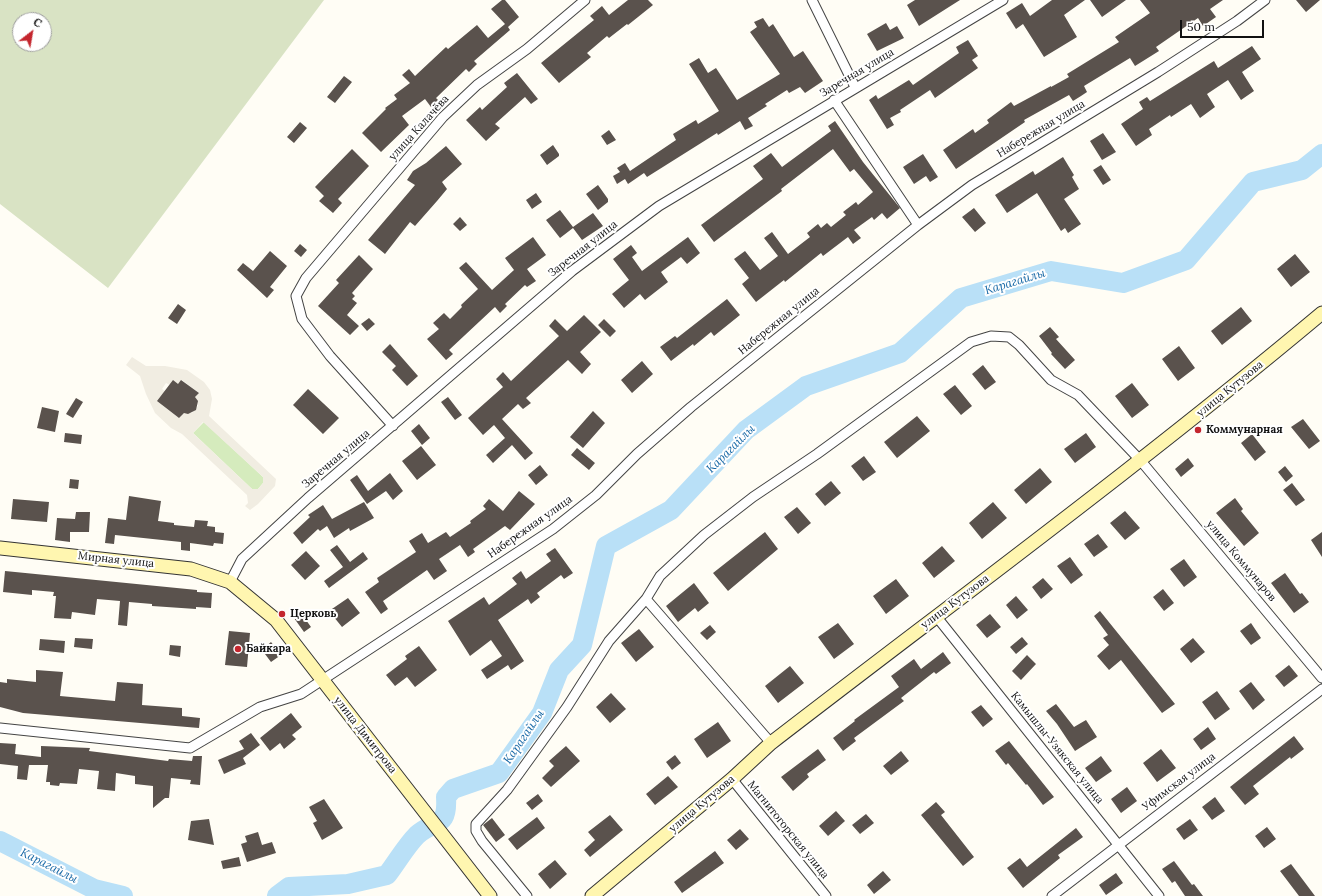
<!DOCTYPE html>
<meta charset="utf-8">
<style>
body{margin:0}
#map{position:relative;width:1322px;height:896px;overflow:hidden;background:#fffdf5;font-family:Lora,serif}
canvas{display:block}
.north{position:absolute;left:12px;top:12px;width:40px;height:40px;box-sizing:border-box;background:#fff;border:1px solid #a0a0a0;border-radius:50%;rotate:31deg;font-size:11px;font-weight:700;line-height:16px;text-align:center;color:#111}
.north::after{content:'';display:block;margin:auto;width:14px;height:18px;background:#c4262e;clip-path:polygon(50% 0,100% 100%,50% 72%,0 100%)}
.scale{position:absolute;left:1180px;top:20px;width:84px;height:18px;box-sizing:border-box;border:2px solid #111;border-top:0;padding-left:5px;font-size:12px;line-height:14px;white-space:nowrap;color:#111;-webkit-text-stroke:3px #fff;paint-order:stroke}
</style>
<div id="map">
<canvas width="1322" height="896"></canvas>
<div class="north">С</div>
<div class="scale">50 m</div>
</div>
<script>
const c = document.querySelector('canvas').getContext('2d');
c.lineJoin = 'round';
function fill(path, color) {
  c.fillStyle = color;
  c.fill(path, 'evenodd');
}
function strokePath(path, color, width, dash) {
  c.strokeStyle = color;
  c.lineWidth = width;
  c.lineCap = dash ? 'butt' : 'round';
  c.setLineDash(dash || []);
  c.stroke(path);
}
function label(font, color, halo, rows, align = 'center') {
  c.font = font + ' Lora,serif';
  c.lineWidth = 4;
  c.setLineDash([]);
  c.textBaseline = 'middle';
  c.strokeStyle = halo;
  c.fillStyle = color;
  for (const [text, x, y, turn = 0] of rows) {
    c.save();
    c.translate(x, y);
    c.rotate((+turn || 0) * Math.PI / 180);
    c.textAlign = isNaN(turn) ? turn : align;
    if (halo) c.strokeText(text, 0, 0);
    c.fillText(text, 0, 0);
    c.restore();
  }
}
const green = new Path2D(`
 M 204,422 L 263,477 L 263,483 L 258,489 L 252,489 L 193,433 Z`);
const cemetery = new Path2D(`
 M 0,0 L 324,0 L 108,288 L 0,204 ZM 20,20 L 44,20 L 44,44 L 20,44 Z`);
const plaza = new Path2D(`
 M 132,357 L 146,366 L 165,366 L 187,370 L 204,382 L 210,390 L 212,399 L 209,416 L 276,479 L 275,486 L 258,504 L 250,510 L 245,506 L 248,503 L 247,495 L 182,434 L 171,428 L 155,413 L 146,394 L 140,376 L 126,365 ZM 182,380 L 199,393 L 195,397 L 198,406 L 192,413 L 184,413 L 179,418 L 162,405 L 165,391 L 162,389 L 166,383 L 170,385 L 178,384 ZM 203,422 L 263,477 L 263,483 L 258,489 L 252,489 L 193,433 Z`);
const river = new Path2D(`
 M 0,841 L 94,889 L 123,896
 M 277,896 L 289,887 L 348,884 L 387,875 C 397,862 406,846 417,835 C 435,819 448,829 446,797 L 453,789 L 499,773 L 542,713 L 559,670 L 582,645 L 606,546 L 671,510 L 746,430 L 806,386 L 900,353 L 961,298 L 1051,271 L 1123,283 L 1186,260 L 1253,182 L 1302,170 L 1322,154`);
const building = new Path2D(`
 M 502,0 L 505,0 L 519,17 L 508,27 L 510,30 L 474,61 L 477,64 L 469,72 L 466,69 L 436,98 L 438,100 L 431,107 L 425,99 L 402,116 L 409,125 L 381,152 L 362,133 L 386,109 L 385,108 L 397,99 L 394,95 L 410,83 L 402,75 L 409,69 L 415,76 L 446,47 L 448,49 L 477,25 L 488,38 L 505,24 L 491,9 Z
 M 628,0 L 648,0 L 653,5 L 628,25 L 627,24 L 609,38 L 607,36 L 587,53 L 591,57 L 559,83 L 541,63 L 594,20 L 590,16 L 602,6 L 609,15 Z
 M 915,0 L 960,0 L 919,26 L 907,5 Z
 M 1052,0 L 1085,0 L 1064,15 L 1077,37 L 1044,57 L 1023,24 L 1016,29 L 1006,13 L 1022,3 L 1030,16 Z
 M 1090,0 L 1126,0 L 1102,17 Z
 M 1140,0 L 1223,0 L 1210,9 L 1216,17 L 1203,26 L 1198,18 L 1156,47 L 1159,51 L 1135,66 L 1130,58 L 1084,86 L 1087,92 L 1081,96 L 1073,101 L 1069,95 L 1024,120 L 1025,122 L 956,169 L 943,150 L 973,129 L 975,133 L 989,123 L 987,120 L 1011,102 L 1014,106 L 1051,86 L 1051,87 L 1069,77 L 1067,74 L 1119,42 L 1115,37 L 1150,13 Z
 M 1296,0 L 1320,0 L 1306,12 Z
 M 763,18 L 769,27 L 773,24 L 794,57 L 803,51 L 823,81 L 805,93 L 800,87 L 789,93 L 787,90 L 765,104 L 767,106 L 748,118 L 753,126 L 745,130 L 740,121 L 718,135 L 717,133 L 647,177 L 644,173 L 628,184 L 625,179 L 617,184 L 613,176 L 620,172 L 617,168 L 625,163 L 630,171 L 676,140 L 673,134 L 696,120 L 698,124 L 719,111 L 689,64 L 699,58 L 708,73 L 716,68 L 737,100 L 780,74 L 750,32 L 757,27 L 754,22 Z
 M 886,23 L 890,30 L 897,26 L 904,38 L 877,51 L 867,34 Z
 M 968,40 L 978,56 L 972,60 L 978,68 L 935,98 L 930,90 L 900,110 L 901,112 L 890,118 L 894,125 L 887,129 L 869,100 L 876,95 L 878,99 L 909,80 L 913,85 L 959,53 L 956,47 Z
 M 1252,46 L 1261,59 L 1242,72 L 1254,91 L 1241,100 L 1228,80 L 1207,94 L 1215,107 L 1200,118 L 1191,104 L 1171,117 L 1170,115 L 1149,129 L 1152,135 L 1136,146 L 1121,124 L 1143,109 L 1139,102 L 1147,97 L 1150,101 L 1214,61 L 1218,68 Z
 M 517,73 L 538,99 L 531,104 L 525,97 L 495,124 L 500,128 L 486,141 L 466,120 L 480,107 L 482,110 L 507,87 L 504,83 Z
 M 344,76 L 352,82 L 335,103 L 327,97 Z
 M 835,121 L 863,162 L 900,208 L 887,219 L 882,213 L 874,220 L 872,217 L 854,230 L 861,238 L 853,244 L 848,237 L 823,256 L 821,253 L 785,282 L 784,280 L 756,302 L 742,284 L 749,278 L 734,259 L 745,251 L 760,270 L 778,256 L 764,238 L 772,232 L 788,254 L 810,237 L 807,233 L 818,224 L 821,228 L 827,223 L 831,227 L 846,215 L 843,212 L 856,202 L 858,205 L 873,192 L 854,169 L 850,172 L 833,149 L 781,189 L 782,191 L 714,242 L 701,225 L 763,179 L 753,166 L 771,153 L 782,167 L 831,131 L 828,126 Z
 M 300,122 L 307,128 L 294,143 L 287,137 Z
 M 609,130 L 616,140 L 607,145 L 601,136 Z
 M 1103,133 L 1116,152 L 1102,160 L 1090,141 Z
 M 553,145 L 559,154 L 559,156 L 547,165 L 540,155 Z
 M 446,146 L 462,164 L 442,182 L 447,189 L 437,201 L 415,226 L 410,222 L 385,254 L 368,240 L 415,185 L 407,180 L 413,171 L 426,163 Z
 M 352,149 L 369,166 L 338,199 L 342,203 L 333,213 L 319,201 L 324,196 L 315,187 Z
 M 923,154 L 938,177 L 930,182 L 926,176 L 914,184 L 903,167 Z
 M 1063,157 L 1074,175 L 1072,177 L 1079,189 L 1064,199 L 1081,224 L 1068,233 L 1065,228 L 1061,231 L 1037,193 L 1007,213 L 995,195 L 1033,171 L 1035,175 Z
 M 1101,165 L 1111,180 L 1103,185 L 1093,170 Z
 M 598,185 L 608,199 L 608,202 L 598,210 L 586,194 Z
 M 536,193 L 542,202 L 532,209 L 526,200 Z
 M 974,208 L 986,223 L 975,232 L 962,217 Z
 M 560,210 L 573,227 L 593,213 L 603,226 L 582,240 L 573,228 L 560,238 L 546,220 Z
 M 460,217 L 467,225 L 460,231 L 453,224 Z
 M 533,237 L 546,255 L 527,269 L 536,281 L 527,287 L 525,285 L 505,304 L 507,306 L 500,313 L 495,307 L 449,350 L 453,354 L 446,360 L 427,339 L 439,329 L 433,323 L 444,313 L 450,319 L 462,307 L 461,305 L 478,289 L 459,268 L 466,262 L 492,290 L 514,270 L 505,258 Z
 M 688,237 L 700,253 L 687,264 L 681,257 L 661,272 L 668,282 L 645,300 L 640,294 L 624,308 L 612,294 L 629,280 L 613,259 L 631,245 L 637,253 L 632,257 L 642,271 Z
 M 300,244 L 307,250 L 301,257 L 294,251 Z
 M 270,251 L 287,266 L 270,287 L 274,290 L 267,298 L 237,270 L 243,263 L 253,271 Z
 M 1295,254 L 1310,272 L 1291,287 L 1277,269 Z
 M 359,255 L 373,269 L 352,293 L 355,296 L 352,299 L 357,303 L 347,315 L 359,326 L 350,335 L 318,306 L 339,283 L 336,280 Z
 M 727,299 L 740,315 L 714,336 L 711,332 L 694,346 L 693,344 L 671,361 L 660,347 L 675,336 L 677,338 Z
 M 178,304 L 186,310 L 177,324 L 168,318 Z
 M 1241,307 L 1252,321 L 1222,345 L 1211,331 Z
 M 584,315 L 601,332 L 580,352 L 591,364 L 582,374 L 568,360 L 526,398 L 531,403 L 523,409 L 518,404 L 502,419 L 533,453 L 525,460 L 512,445 L 493,463 L 486,455 L 505,438 L 494,425 L 483,435 L 468,418 L 503,387 L 496,379 L 503,372 L 511,381 L 559,336 L 549,326 L 555,319 L 567,331 Z
 M 369,318 L 375,324 L 367,331 L 361,324 Z
 M 604,319 L 616,331 L 610,337 L 598,325 Z
 M 1050,327 L 1059,337 L 1056,339 L 1075,360 L 1065,369 L 1051,354 L 1052,353 L 1039,336 Z
 M 390,344 L 418,376 L 407,386 L 392,370 L 396,366 L 382,352 Z
 M 1179,346 L 1195,368 L 1178,381 L 1162,359 Z
 M 642,361 L 653,374 L 632,393 L 621,380 Z
 M 983,365 L 996,382 L 985,390 L 972,374 Z
 M 173,380 L 178,384 L 181,380 L 199,393 L 195,397 L 198,401 L 196,410 L 188,414 L 184,413 L 179,418 L 157,401 Z
 M 1132,383 L 1149,405 L 1132,418 L 1115,396 Z
 M 955,385 L 972,406 L 961,415 L 943,394 Z
 M 308,389 L 339,418 L 323,434 L 293,405 Z
 M 448,397 L 462,415 L 455,420 L 441,402 Z
 M 76,398 L 83,402 L 73,418 L 66,414 Z
 M 42,407 L 59,411 L 55,432 L 37,428 Z
 M 593,411 L 605,423 L 583,448 L 570,437 Z
 M 917,416 L 930,431 L 897,458 L 884,442 Z
 M 1303,419 L 1320,441 L 1309,449 L 1291,427 Z
 M 419,424 L 430,438 L 422,445 L 411,431 Z
 M 65,433 L 82,435 L 81,444 L 64,442 Z
 M 1086,433 L 1096,447 L 1075,463 L 1064,449 Z
 M 1252,434 L 1266,452 L 1255,461 L 1241,443 Z
 M 421,446 L 436,465 L 417,480 L 402,461 Z
 M 577,448 L 595,463 L 589,470 L 571,455 Z
 M 864,456 L 876,472 L 863,481 L 851,466 Z
 M 1188,458 L 1194,466 L 1181,477 L 1175,469 Z
 M 540,465 L 548,475 L 536,485 L 528,475 Z
 M 1285,466 L 1293,476 L 1286,482 L 1278,472 Z
 M 1040,468 L 1052,482 L 1026,504 L 1014,490 Z
 M 390,473 L 403,491 L 393,500 L 386,491 L 367,504 L 350,480 L 357,475 L 368,491 Z
 M 70,479 L 79,480 L 78,489 L 69,488 Z
 M 831,481 L 841,493 L 825,506 L 815,494 Z
 M 1292,483 L 1305,500 L 1296,506 L 1283,490 Z
 M 519,491 L 535,504 L 510,530 L 505,526 L 473,549 L 475,552 L 468,557 L 460,545 L 439,559 L 447,571 L 434,580 L 427,570 L 383,601 L 388,609 L 381,614 L 365,592 L 379,582 L 377,578 L 416,552 L 409,541 L 422,533 L 428,543 L 446,532 L 450,537 L 471,523 L 470,521 L 486,509 L 483,506 L 489,499 L 503,511 Z
 M 129,496 L 161,501 L 158,521 L 174,523 L 174,525 L 194,527 L 195,520 L 208,521 L 207,526 L 215,527 L 215,532 L 224,533 L 223,544 L 214,543 L 213,546 L 190,543 L 190,551 L 181,550 L 181,542 L 115,535 L 114,544 L 105,543 L 108,518 L 126,520 Z
 M 1235,498 L 1243,509 L 1241,511 L 1259,533 L 1244,546 L 1216,513 Z
 M 13,499 L 49,502 L 47,522 L 11,519 Z
 M 364,502 L 374,518 L 350,531 L 349,528 L 334,538 L 327,526 L 320,531 L 318,529 L 302,544 L 293,533 L 310,517 L 308,515 L 323,505 L 332,519 Z
 M 993,502 L 1007,518 L 982,539 L 969,523 Z
 M 797,507 L 811,523 L 798,534 L 784,517 Z
 M 1125,511 L 1140,528 L 1125,540 L 1110,523 Z
 M 76,512 L 90,512 L 89,532 L 70,532 L 70,542 L 55,540 L 57,518 L 75,519 Z
 M 765,532 L 778,549 L 728,591 L 713,573 Z
 M 1322,532 L 1322,557 L 1311,540 Z
 M 1098,534 L 1108,547 L 1094,557 L 1084,544 Z
 M 337,545 L 350,562 L 363,552 L 368,559 L 329,588 L 324,581 L 343,567 L 330,550 Z
 M 942,546 L 955,561 L 934,578 L 922,563 Z
 M 555,548 L 573,573 L 564,579 L 561,575 L 537,593 L 540,597 L 531,604 L 528,599 L 498,620 L 524,661 L 511,670 L 508,665 L 487,679 L 481,670 L 502,656 L 491,640 L 470,656 L 448,621 L 484,597 L 489,605 L 517,584 L 512,578 L 521,571 L 526,579 L 551,561 L 546,554 Z
 M 306,551 L 320,566 L 305,580 L 291,565 Z
 M 1070,557 L 1083,575 L 1071,584 L 1057,566 Z
 M 1184,559 L 1197,577 L 1184,587 L 1170,569 Z
 M 5,571 L 197,590 L 197,592 L 212,593 L 211,608 L 196,607 L 196,609 L 152,606 L 152,604 L 129,602 L 127,626 L 118,625 L 120,601 L 97,599 L 95,615 L 72,612 L 71,619 L 54,618 L 56,596 L 53,596 L 54,592 L 32,590 L 32,595 L 3,592 Z
 M 1285,573 L 1300,594 L 1302,593 L 1309,602 L 1294,613 L 1271,583 Z
 M 1043,578 L 1053,589 L 1041,599 L 1032,587 Z
 M 896,579 L 909,596 L 886,614 L 873,596 Z
 M 694,583 L 709,603 L 698,612 L 695,608 L 678,622 L 666,606 Z
 M 1163,589 L 1174,603 L 1164,611 L 1153,597 Z
 M 1016,596 L 1028,610 L 1017,619 L 1006,605 Z
 M 348,598 L 360,613 L 342,627 L 329,611 Z
 M 1100,611 L 1175,704 L 1162,713 L 1121,660 L 1109,670 L 1097,656 L 1109,645 L 1103,638 L 1108,635 L 1094,616 Z
 M 301,613 L 311,627 L 304,632 L 294,618 Z
 M 990,614 L 1001,627 L 987,638 L 976,625 Z
 M 838,623 L 854,644 L 834,659 L 818,637 Z
 M 1251,623 L 1261,638 L 1251,645 L 1240,631 Z
 M 710,625 L 716,632 L 707,640 L 700,633 Z
 M 639,629 L 654,647 L 636,662 L 621,643 Z
 M 229,631 L 250,633 L 247,667 L 225,665 Z
 M 1022,637 L 1028,644 L 1016,654 L 1010,647 Z
 M 75,638 L 93,639 L 92,649 L 74,647 Z
 M 1193,638 L 1205,652 L 1191,663 L 1180,649 Z
 M 40,639 L 65,641 L 64,653 L 39,650 Z
 M 271,642 L 281,655 L 271,662 L 262,650 Z
 M 170,645 L 181,646 L 180,657 L 169,655 Z
 M 419,646 L 437,670 L 415,687 L 407,677 L 395,686 L 386,675 L 407,659 L 405,656 Z
 M 943,652 L 951,663 L 936,674 L 934,672 L 901,698 L 904,701 L 854,738 L 856,741 L 843,751 L 833,738 L 855,721 L 854,720 L 899,687 L 891,676 L 914,659 L 921,669 Z
 M 1027,655 L 1036,664 L 1021,680 L 1012,671 Z
 M 1289,665 L 1298,676 L 1284,687 L 1275,676 Z
 M 790,666 L 804,683 L 778,703 L 765,686 Z
 M 36,670 L 63,672 L 60,696 L 115,701 L 117,682 L 143,684 L 142,705 L 182,708 L 182,716 L 200,718 L 199,728 L 23,713 L 0,707 L 0,682 L 7,683 L 7,679 L 36,682 Z
 M 1251,682 L 1265,700 L 1253,710 L 1239,691 Z
 M 1217,691 L 1230,709 L 1215,720 L 1202,702 Z
 M 611,693 L 626,709 L 610,723 L 596,707 Z
 M 1056,704 L 1074,727 L 1086,720 L 1097,737 L 1075,751 L 1057,724 L 1046,711 Z
 M 981,705 L 993,719 L 983,727 L 971,712 Z
 M 291,713 L 302,727 L 292,735 L 296,739 L 284,749 L 280,743 L 270,751 L 260,738 Z
 M 718,722 L 731,741 L 707,758 L 694,739 Z
 M 1208,727 L 1216,739 L 1201,750 L 1193,739 Z
 M 251,733 L 260,745 L 243,758 L 246,764 L 224,774 L 218,760 L 244,749 L 239,741 Z
 M 1294,736 L 1304,749 L 1291,759 L 1290,757 L 1253,786 L 1259,794 L 1245,805 L 1230,787 Z
 M 1009,741 L 1054,797 L 1043,805 L 1027,784 L 1026,785 L 1008,763 L 1006,765 L 995,751 Z
 M 0,743 L 16,744 L 15,754 L 41,757 L 41,746 L 90,748 L 89,751 L 168,761 L 169,759 L 192,761 L 193,756 L 202,756 L 200,785 L 190,784 L 191,780 L 171,778 L 169,798 L 165,798 L 153,808 L 153,786 L 135,784 L 135,776 L 116,773 L 115,791 L 97,789 L 99,771 L 79,769 L 77,784 L 60,783 L 59,786 L 50,785 L 50,782 L 46,782 L 48,765 L 29,765 L 27,780 L 17,779 L 18,766 L 0,764 Z
 M 566,746 L 580,761 L 551,787 L 542,778 L 554,766 L 549,761 Z
 M 818,749 L 826,760 L 807,774 L 809,777 L 793,791 L 781,777 Z
 M 1161,749 L 1176,768 L 1157,782 L 1143,763 Z
 M 901,751 L 909,761 L 891,775 L 883,766 Z
 M 675,755 L 681,763 L 672,770 L 666,762 Z
 M 1101,756 L 1112,771 L 1096,782 L 1085,768 Z
 M 668,776 L 678,787 L 655,805 L 646,794 Z
 M 1127,787 L 1137,801 L 1121,813 L 1111,799 Z
 M 538,794 L 543,801 L 532,810 L 526,803 Z
 M 1215,797 L 1225,811 L 1212,820 L 1202,807 Z
 M 324,799 L 343,828 L 322,840 L 313,823 L 317,821 L 309,807 Z
 M 936,802 L 945,812 L 941,815 L 974,857 L 963,866 L 921,815 Z
 M 836,811 L 845,821 L 828,836 L 819,826 Z
 M 866,814 L 874,823 L 860,834 L 852,825 Z
 M 610,815 L 623,830 L 590,857 L 584,850 L 595,840 L 588,832 Z
 M 537,817 L 545,828 L 517,850 L 508,839 Z
 M 492,818 L 505,835 L 496,842 L 483,825 Z
 M 209,819 L 214,845 L 188,840 L 191,821 Z
 M 1190,819 L 1198,830 L 1184,840 L 1176,829 Z
 M 1267,827 L 1276,839 L 1264,848 L 1255,836 Z
 M 1076,828 L 1083,837 L 1058,855 L 1060,858 L 1023,888 L 1007,868 L 1020,858 L 1027,867 Z
 M 740,829 L 749,839 L 736,850 L 727,840 Z
 M 258,832 L 262,845 L 272,842 L 276,853 L 247,862 L 241,844 L 247,842 L 245,836 Z
 M 715,851 L 724,863 L 682,893 L 674,882 Z
 M 239,857 L 241,866 L 223,869 L 221,861 Z
 M 555,860 L 567,874 L 550,889 L 538,874 Z
 M 1174,861 L 1192,885 L 1194,884 L 1203,896 L 1185,896 L 1175,881 L 1172,883 L 1162,869 Z
 M 1291,864 L 1315,896 L 1299,896 L 1280,871 Z
 M 883,871 L 891,880 L 874,894 L 867,885 Z
 M 1116,873 L 1123,883 L 1106,895 L 1099,885 Z`);
const street = new Path2D(`
 M 812,0 L 855,87
 M 834,100 L 918,225
 M 393,426 L 330,356 L 302,319 L 296,296 L 306,278 L 443,117 L 477,85 L 527,49 L 585,0
 M 230,582 L 242,559 L 308,498 L 572,271 L 659,206 L 1003,0
 M 646,599 L 771,743
 M 936,616 L 1159,896
 M 0,728 L 190,748 L 260,707 L 301,694 L 553,529 L 596,495 L 637,454 L 691,407 L 918,225 L 972,185 L 1158,72 L 1237,21 L 1265,0
 M 732,779 L 826,896
 M 527,896 L 482,841 L 476,831 L 476,824 L 507,790 L 567,707 L 609,641 L 646,599 L 660,576 L 704,535 L 753,497 L 817,454 L 971,342 L 991,336 L 1009,337 L 1019,345 L 1051,380 L 1078,395 L 1141,461 L 1322,678
 M 1052,896 L 1322,689`);
const secondary = new Path2D(`
 M 0,548 L 191,569 L 230,582 L 276,620 L 490,896
 M 592,896 L 732,779 L 771,743 C 955,601 1143,463 1322,313`);
const markers = [
 [1198,430,4,"#c4262e"],
 [282,614,4,"#c4262e"],
 [238,649,4,"#c4262e"]
];
const streetNames = [
 ["Заречная улица",857,73,-31],
 ["улица Калачёва",419,128,-48],
 ["Набережная улица",1041,129,-31],
 ["Заречная улица",583,249,-38],
 ["Набережная улица",779,321,-39],
 ["улица Кутузова",1230,389,-39],
 ["Заречная улица",336,459,-40],
 ["Набережная улица",530,527,-35],
 ["Мирная улица",116,560,6],
 ["улица Коммунаров",1241,561,50],
 ["улица Кутузова",955,602,-37],
 ["улица Димитрова",365,735,52],
 ["Камышлы-Узякская улица",1057,748,51],
 ["Уфимская улица",1179,782,-37],
 ["улица Кутузова",702,804,-40],
 ["Магнитогорская улица",788,830,51]
];
const poiNames = [
 ["Коммунарная",1206,430],
 ["Церковь",290,614],
 ["Байкара",246,649]
];
const waterNames = [
 ["Карагайлы",1015,282,-17],
 ["Карагайлы",731,449,-45],
 ["Карагайлы",524,737,-56],
 ["Карагайлы",49,866,27]
];
fill(green, '#d5ebbd');
fill(cemetery, '#d9e3c4');
fill(plaza, '#f1ede2');
strokePath(river, '#b9e0f7', 20);
fill(building, '#5a524d');
strokePath(street, '#444', 11);
strokePath(secondary, '#333', 15);
strokePath(street, '#fff', 9);
strokePath(secondary, '#fff6b0', 13);
for (const [x, y, r, color] of markers) {
  const dot = new Path2D();
  dot.arc(x, y, r, 0, 2 * Math.PI);
  c.fillStyle = color;
  c.fill(dot);
  strokePath(dot, '#fff', 1.5);
}
label('11px', '#111', '#fff', streetNames);
label('bold 11px', '#111', '#fff', poiNames, 'left');
label('italic 12px', '#1768a6', '#fff', waterNames);
</script>
